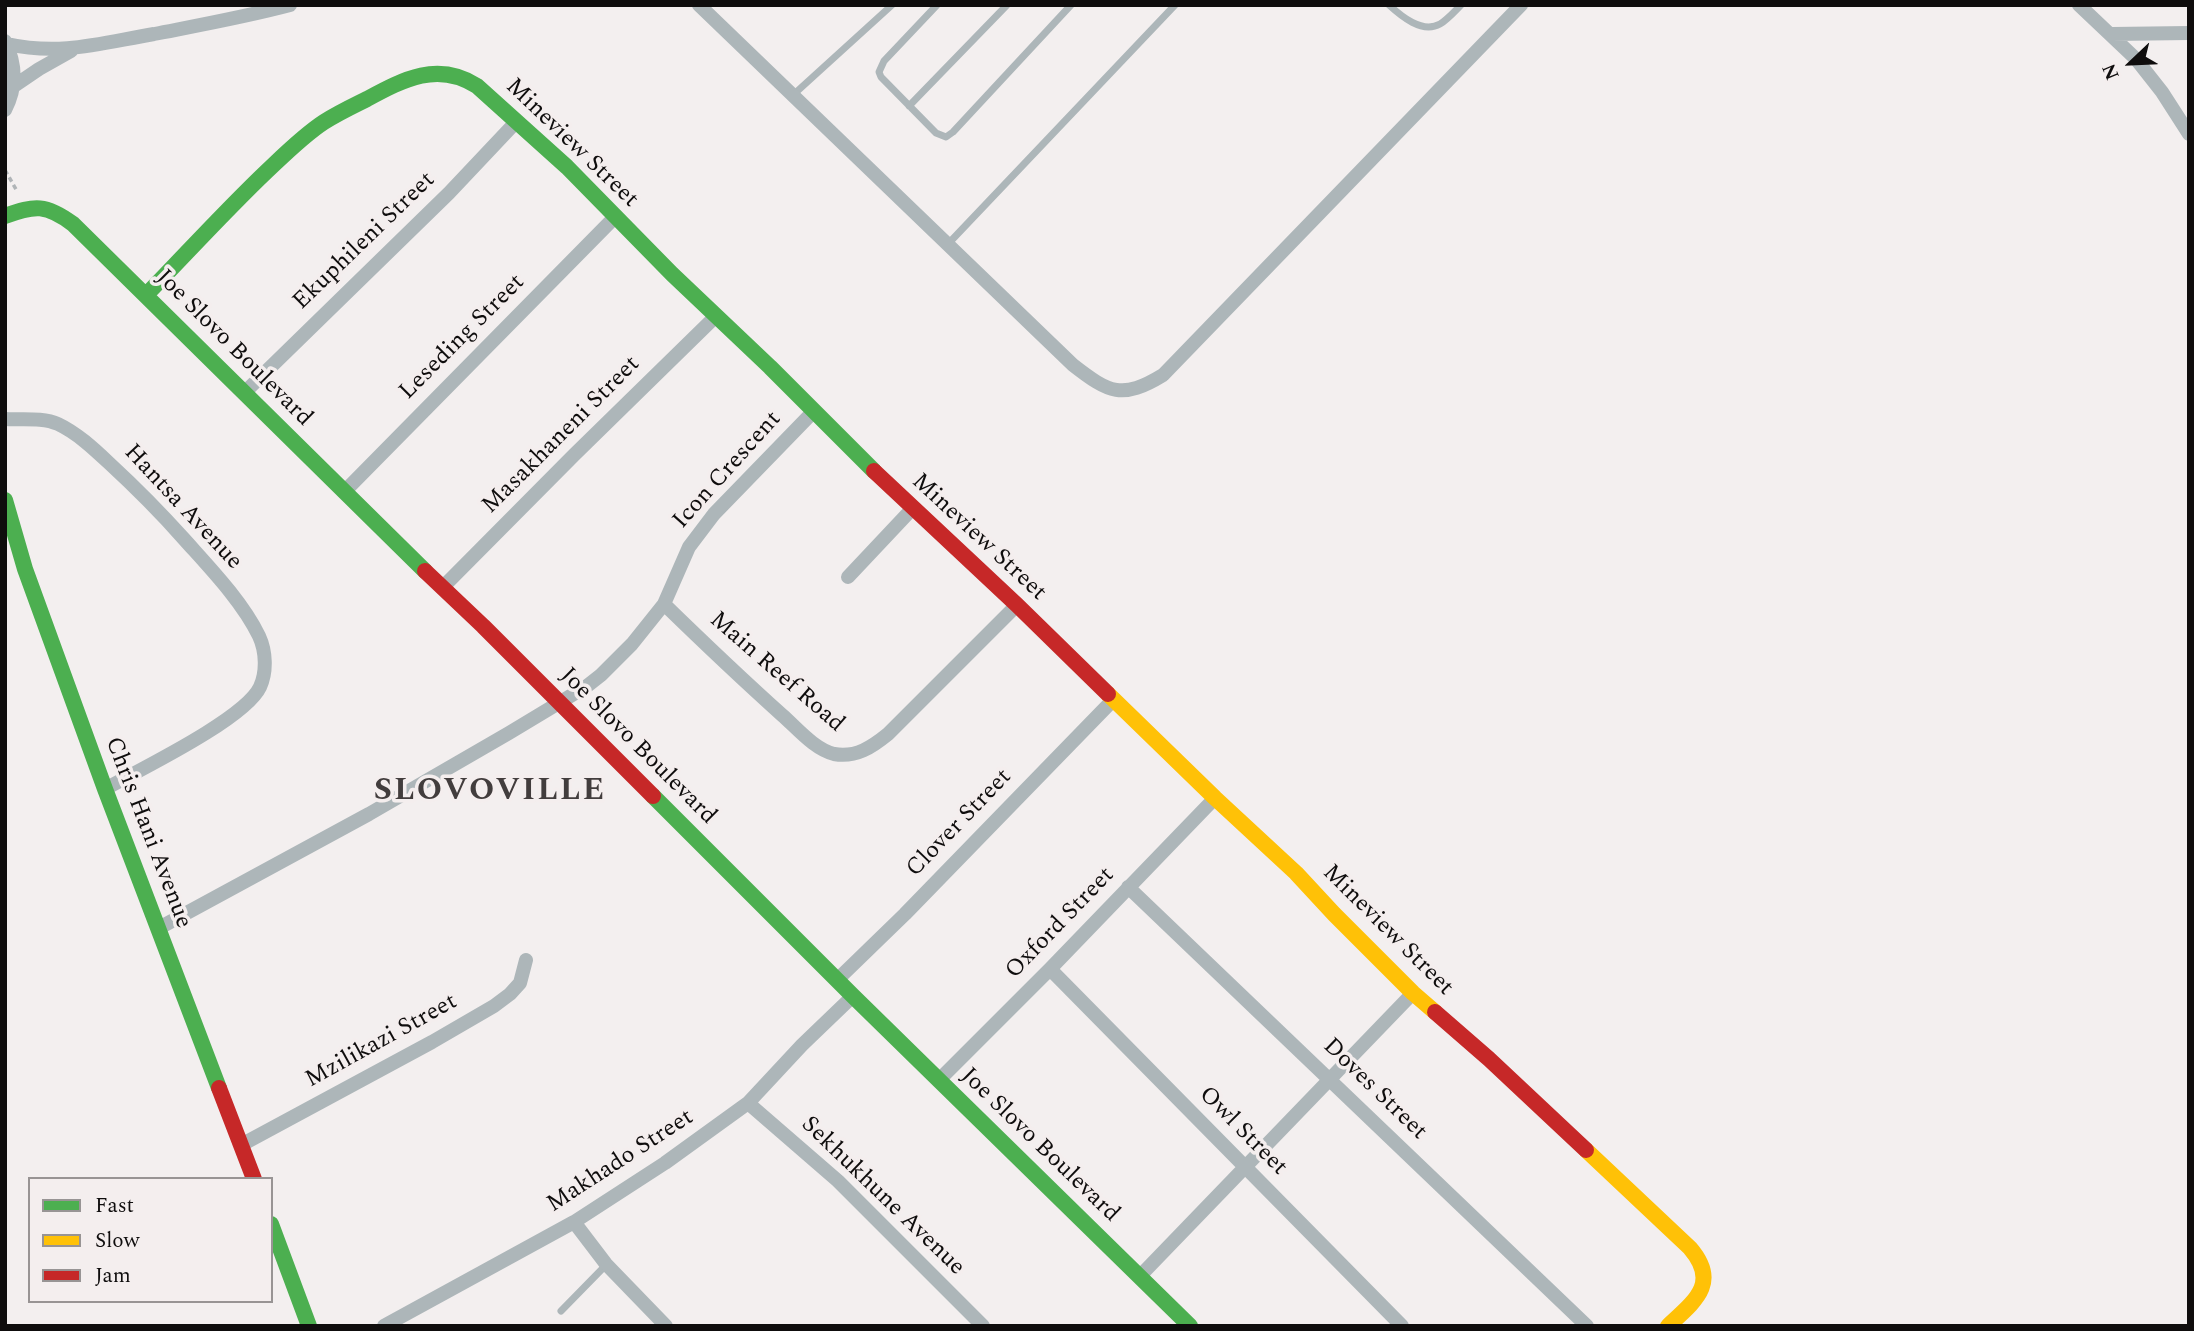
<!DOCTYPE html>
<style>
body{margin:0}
#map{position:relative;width:2194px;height:1331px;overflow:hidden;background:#f3efef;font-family:Spectral,serif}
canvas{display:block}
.frame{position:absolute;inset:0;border:7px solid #0f0d0d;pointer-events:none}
.legend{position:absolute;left:28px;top:1177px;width:245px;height:126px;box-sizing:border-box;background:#f4eeee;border:2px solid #989494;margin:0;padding:9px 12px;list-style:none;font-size:21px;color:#0f0d0d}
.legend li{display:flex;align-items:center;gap:14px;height:35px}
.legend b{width:35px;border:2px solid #989494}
.north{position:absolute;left:2096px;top:28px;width:70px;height:70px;-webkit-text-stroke:5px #f4eeee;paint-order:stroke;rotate:247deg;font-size:19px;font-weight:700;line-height:28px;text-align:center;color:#0f0d0d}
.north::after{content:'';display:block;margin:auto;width:24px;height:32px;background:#0f0d0d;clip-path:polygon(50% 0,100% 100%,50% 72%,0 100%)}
</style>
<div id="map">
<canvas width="2194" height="1331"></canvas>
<div class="frame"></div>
<ul class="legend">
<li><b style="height:9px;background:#4caf50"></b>Fast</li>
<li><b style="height:9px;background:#ffc107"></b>Slow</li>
<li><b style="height:9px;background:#c62828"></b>Jam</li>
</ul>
<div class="north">N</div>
</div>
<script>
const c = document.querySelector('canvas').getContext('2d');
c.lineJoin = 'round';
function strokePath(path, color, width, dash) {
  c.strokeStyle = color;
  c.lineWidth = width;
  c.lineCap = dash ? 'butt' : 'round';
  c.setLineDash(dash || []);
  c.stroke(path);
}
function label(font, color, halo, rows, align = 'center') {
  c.font = font + ' Spectral,serif';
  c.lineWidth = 7;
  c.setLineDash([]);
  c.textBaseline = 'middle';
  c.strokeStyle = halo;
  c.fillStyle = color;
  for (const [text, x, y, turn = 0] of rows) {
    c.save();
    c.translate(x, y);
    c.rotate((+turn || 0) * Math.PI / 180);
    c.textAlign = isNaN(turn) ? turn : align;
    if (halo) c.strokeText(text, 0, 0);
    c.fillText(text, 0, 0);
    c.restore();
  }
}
const path = new Path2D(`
 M 5,170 L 17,191`);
const lane = new Path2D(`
 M 937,5 L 884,61 L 879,72 L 881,77 L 936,133 L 946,137 L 953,132 L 1071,5
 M 1389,5 C 1401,16 1422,34 1440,24 C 1447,20 1455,11 1461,5
 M 793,95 L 892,5
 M 909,106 L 1007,5
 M 948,244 L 1175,5
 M 561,1311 L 606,1265`);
const street = new Path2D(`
 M 699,5 L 1073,365 C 1109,393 1122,400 1163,375 L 1521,5
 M 2079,5 L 2136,59 L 2162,92 L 2189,134
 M 2112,34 L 2189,33
 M 5,41 C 16,64 17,87 5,110
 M 7,44 C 61,56 101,43 154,34 C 200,25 245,17 290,5
 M 14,86 L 39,69 L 71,51
 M 244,393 L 449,193 L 516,122
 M 5,419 C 21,420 43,417 58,424 C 77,433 93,448 109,463 C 135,487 160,512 184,539 C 209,567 242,601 259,636 C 266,651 267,672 260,687 C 245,719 139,770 105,789
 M 344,492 L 615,217
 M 848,577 L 912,509
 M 442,588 L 574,455 L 715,317
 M 664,604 C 703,642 742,679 782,715 C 797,728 814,749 834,754 C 856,758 872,747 888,734 L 1017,605
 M 1128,887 L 1587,1326
 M 159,928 L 369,814 L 509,733 L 587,686 L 601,675 L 632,644 L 664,604 L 689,547 L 714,514 L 813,412
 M 1050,969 L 1402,1326
 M 837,980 L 905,914 L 1114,699
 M 939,1080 L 1050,969 L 1215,798
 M 748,1103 L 838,1181 L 983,1326
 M 241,1145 L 432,1042 L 494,1006 L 510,994 L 520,983 L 526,960
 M 574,1222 L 606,1264 L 666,1326
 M 1140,1276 L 1413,993
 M 384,1326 L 574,1222 L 665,1163 L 748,1103 L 802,1045 L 853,996`);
const fast = new Path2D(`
 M 5,216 C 35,205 46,204 73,224 L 425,571
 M 147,294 C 187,253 226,210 267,171 C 285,154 304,135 324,122 C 338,113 353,106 367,99 C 404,79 438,61 477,86 L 567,167 L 672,274 L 770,367 L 874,471
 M 5,500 L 25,569 L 105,789 L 219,1088
 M 653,796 L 853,996 L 1190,1326
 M 271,1224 L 309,1326`);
const slow = new Path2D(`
 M 1108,694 L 1215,798 L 1296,873 L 1334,914 L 1413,993 L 1435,1012
 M 1586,1150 L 1690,1248 C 1720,1283 1695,1301 1668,1326`);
const jam = new Path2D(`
 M 874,471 L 1017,605 L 1108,694
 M 425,571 L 483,626 L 653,796
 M 1435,1012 L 1489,1059 L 1586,1150
 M 219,1088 L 254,1179`);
const streetNames = [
 ["Mineview Street",571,144,44],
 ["Ekuphileni Street",365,242,-44],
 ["Leseding Street",463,338,-45],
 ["Joe Slovo Boulevard",233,349,45],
 ["Masakhaneni Street",562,436,-45],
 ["Icon Crescent",728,471,-48],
 ["Hantsa Avenue",182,508,47],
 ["Mineview Street",978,538,43],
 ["Main Reef Road",776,673,41],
 ["Joe Slovo Boulevard",637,747,45],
 ["Clover Street",960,824,-46],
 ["Chris Hani Avenue",147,833,69],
 ["Oxford Street",1061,924,-46],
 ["Mineview Street",1387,931,45],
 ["Mzilikazi Street",382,1042,-29],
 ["Doves Street",1374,1090,44],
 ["Owl Street",1242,1132,45],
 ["Joe Slovo Boulevard",1039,1146,44],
 ["Makhado Street",621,1162,-33],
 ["Sekhukhune Avenue",882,1197,44]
];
const districtNames = [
 ["SLOVOVILLE",490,793]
];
strokePath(path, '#b0b4b7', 3.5, [5, 3.5]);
strokePath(lane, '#adb6b9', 7);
strokePath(street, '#adb6b9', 14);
strokePath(fast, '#4caf50', 16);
strokePath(slow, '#ffc107', 16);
strokePath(jam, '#c62828', 16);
label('24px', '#0f0d0d', '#f4eeee', streetNames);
c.letterSpacing = '2px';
label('bold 32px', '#423d3d', '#f4eeee', districtNames);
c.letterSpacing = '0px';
</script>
